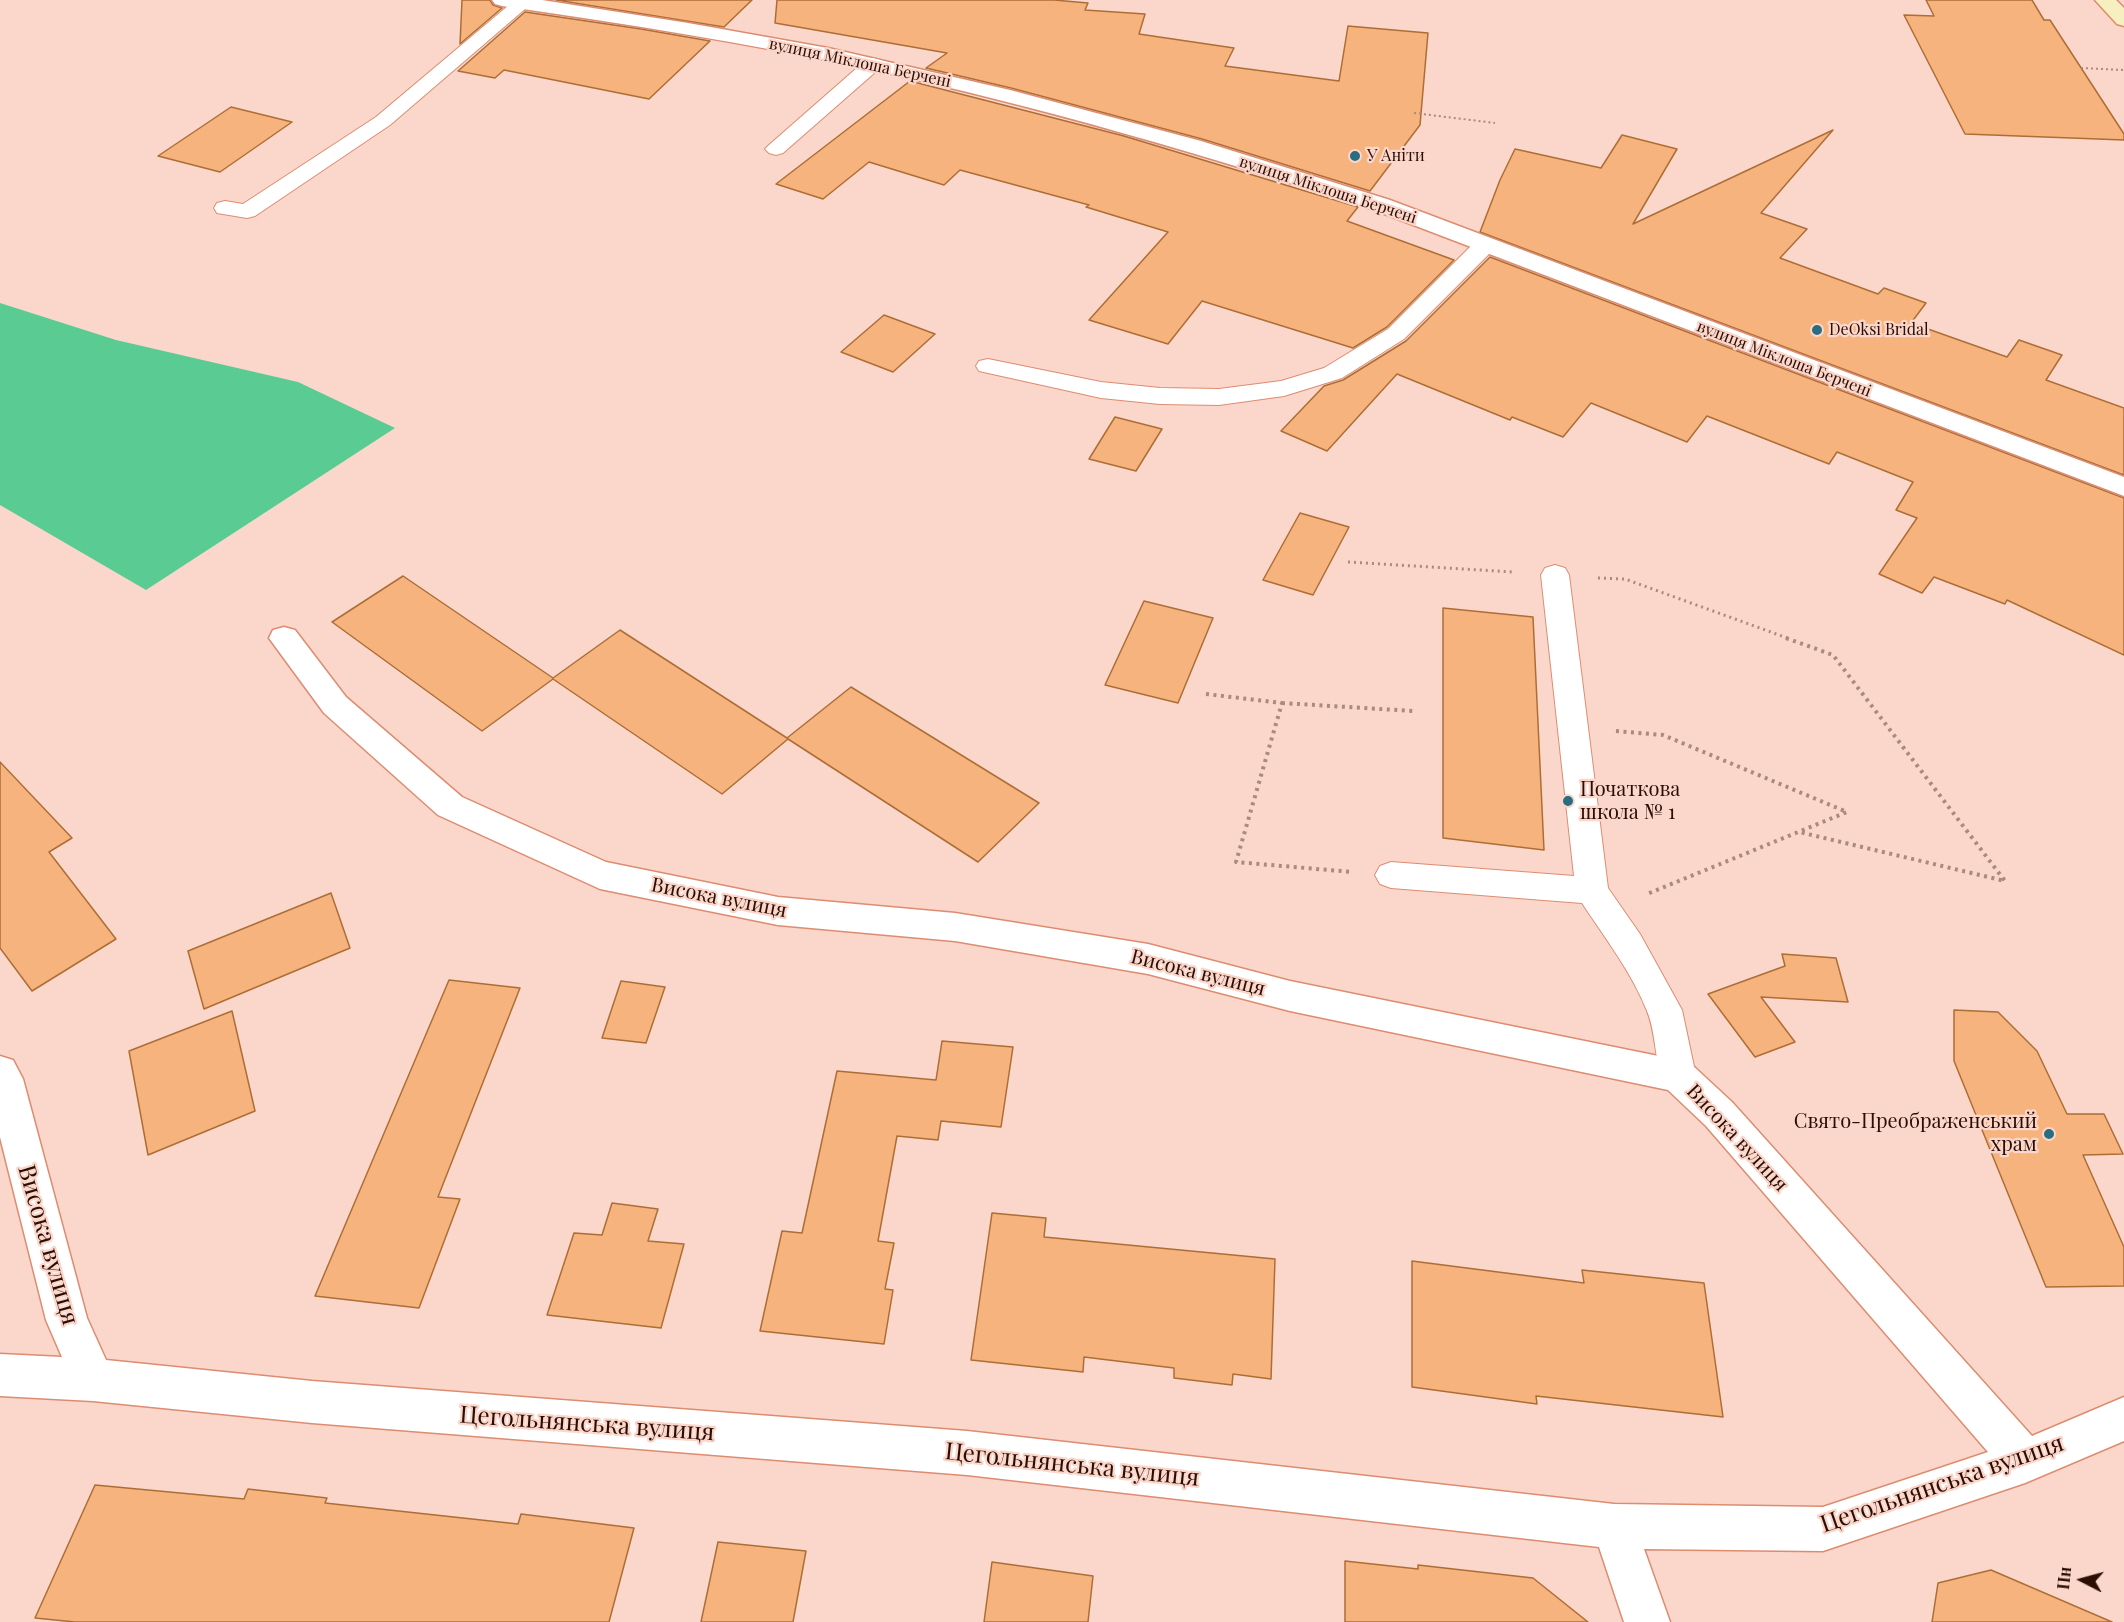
<!DOCTYPE html>
<meta charset="utf-8">
<style>
body{margin:0}
#map{position:relative;width:2124px;height:1622px;overflow:hidden;background:#fbd7cb;font-family:"Playfair Display",serif}
canvas{display:block}
.north{position:absolute;left:2052px;top:1550px;width:60px;height:60px;-webkit-text-stroke:4px #fbd7cb;paint-order:stroke;rotate:276deg;font-size:16px;font-weight:700;line-height:24px;text-align:center;color:#2b0d04}
.north::after{content:'';display:block;margin:auto;width:21px;height:27px;background:#2b0d04;clip-path:polygon(50% 0,100% 100%,50% 72%,0 100%)}
</style>
<div id="map">
<canvas width="2124" height="1622"></canvas>
<div class="north">Пн</div>
</div>
<script>
const c = document.querySelector('canvas').getContext('2d');
c.lineJoin = 'round';
function fill(path, color) {
  c.fillStyle = color;
  c.fill(path, 'evenodd');
}
function strokePath(path, color, width, dash) {
  c.strokeStyle = color;
  c.lineWidth = width;
  c.lineCap = dash ? 'butt' : 'round';
  c.setLineDash(dash || []);
  c.stroke(path);
}
function label(font, color, halo, rows, align = 'center') {
  c.font = font + ' "Playfair Display",serif';
  c.lineWidth = 4.5;
  c.setLineDash([]);
  c.textBaseline = 'middle';
  c.strokeStyle = halo;
  c.fillStyle = color;
  for (const [text, x, y, turn = 0] of rows) {
    c.save();
    c.translate(x, y);
    c.rotate((+turn || 0) * Math.PI / 180);
    c.textAlign = isNaN(turn) ? turn : align;
    if (halo) c.strokeText(text, 0, 0);
    c.fillText(text, 0, 0);
    c.restore();
  }
}
const forest = new Path2D(`
 M 0,303 L 116,340 L 298,382 L 395,428 L 146,590 L 0,505 Z`);
const building = new Path2D(`
 M 462,0 L 490,0 L 493,5 L 502,8 L 460,44 Z
 M 556,0 L 752,0 L 724,27 Z
 M 777,0 L 1054,0 L 1088,3 L 1085,10 L 1145,14 L 1139,34 L 1234,48 L 1225,66 L 1339,81 L 1348,26 L 1428,33 L 1420,125 L 1370,191 L 1202,139 L 1011,88 L 926,68 L 947,53 L 775,23 Z
 M 1926,0 L 2032,0 L 2044,20 L 2050,20 L 2124,134 L 2124,140 L 1965,134 L 1904,15 L 1934,16 Z
 M 525,12 L 641,29 L 710,41 L 649,99 L 504,70 L 495,78 L 458,71 Z
 M 910,81 L 1124,136 L 1358,207 L 1347,221 L 1454,260 L 1387,327 L 1353,348 L 1202,301 L 1168,344 L 1089,320 L 1168,232 L 1086,207 L 1089,205 L 960,170 L 944,185 L 869,162 L 823,199 L 776,184 Z
 M 231,107 L 292,122 L 220,172 L 158,156 Z
 M 1833,130 L 1761,213 L 1807,229 L 1780,258 L 1878,294 L 1884,288 L 1926,303 L 1911,323 L 2007,357 L 2019,340 L 2062,355 L 2046,380 L 2124,408 L 2124,475 L 1480,232 L 1500,180 L 1515,149 L 1601,168 L 1622,135 L 1677,149 L 1633,224 Z
 M 1490,257 L 2124,498 L 2124,655 L 2007,600 L 2005,604 L 1934,577 L 1922,593 L 1879,574 L 1917,518 L 1896,510 L 1913,482 L 1837,452 L 1829,464 L 1707,416 L 1687,442 L 1591,403 L 1563,437 L 1512,417 L 1510,420 L 1397,374 L 1327,451 L 1281,431 L 1324,386 L 1343,380 L 1406,341 Z
 M 884,315 L 935,334 L 893,372 L 841,352 Z
 M 1115,417 L 1162,429 L 1136,471 L 1089,459 Z
 M 1300,513 L 1349,527 L 1313,595 L 1263,580 Z
 M 403,576 L 553,678 L 620,630 L 787,738 L 851,687 L 1039,803 L 978,862 L 788,739 L 722,794 L 553,679 L 482,731 L 332,622 Z
 M 1144,601 L 1213,618 L 1178,703 L 1105,685 Z
 M 1443,608 L 1533,617 L 1544,850 L 1443,838 Z
 M 0,762 L 72,838 L 49,852 L 116,939 L 32,991 L 0,948 Z
 M 331,893 L 350,948 L 204,1009 L 188,951 Z
 M 1782,954 L 1836,958 L 1848,1002 L 1761,997 L 1795,1042 L 1755,1057 L 1708,994 L 1785,966 Z
 M 449,980 L 520,988 L 438,1197 L 460,1199 L 419,1308 L 315,1296 Z
 M 621,981 L 665,987 L 646,1043 L 602,1038 Z
 M 1954,1010 L 1998,1012 L 2037,1051 L 2067,1114 L 2104,1114 L 2123,1154 L 2083,1155 L 2124,1247 L 2124,1286 L 2046,1287 L 1954,1061 Z
 M 232,1011 L 255,1111 L 148,1155 L 129,1051 Z
 M 942,1041 L 1013,1047 L 1001,1127 L 941,1121 L 938,1140 L 897,1136 L 878,1241 L 894,1243 L 885,1289 L 893,1290 L 884,1344 L 760,1331 L 782,1231 L 802,1233 L 837,1071 L 936,1080 Z
 M 612,1203 L 658,1209 L 648,1241 L 684,1244 L 661,1328 L 547,1315 L 574,1233 L 602,1235 Z
 M 992,1213 L 1046,1218 L 1044,1237 L 1275,1259 L 1271,1379 L 1233,1374 L 1232,1385 L 1174,1378 L 1174,1368 L 1084,1357 L 1083,1372 L 971,1360 Z
 M 1412,1261 L 1584,1283 L 1582,1270 L 1704,1283 L 1723,1417 L 1536,1396 L 1537,1404 L 1412,1387 Z
 M 95,1485 L 244,1499 L 248,1489 L 327,1498 L 325,1503 L 518,1524 L 521,1514 L 634,1528 L 609,1622 L 75,1622 L 35,1618 Z
 M 718,1542 L 806,1551 L 793,1622 L 701,1622 Z
 M 1345,1561 L 1418,1569 L 1418,1565 L 1533,1578 L 1588,1622 L 1345,1622 Z
 M 992,1562 L 1093,1576 L 1088,1622 L 984,1622 Z
 M 1991,1570 L 2112,1622 L 1932,1622 L 1938,1583 Z`);
const pathFar2 = new Path2D(`
 M 2081,68 L 2124,70
 M 1414,113 L 1495,123`);
const pathFar1 = new Path2D(`
 M 1348,562 L 1513,572
 M 1598,578 L 1625,579 L 1790,639`);
const path = new Path2D(`
 M 1786,638 L 1833,655 L 2005,881 L 1799,832
 M 1206,694 L 1282,703 L 1236,862 L 1352,872
 M 1282,703 L 1413,711
 M 1616,731 L 1663,735 L 1847,812 L 1647,894`);
const service = new Path2D(`
 M 515,0 L 530,0 L 532,3 L 390,125 L 255,216 L 247,218 L 217,213 L 214,208 L 217,203 L 225,201 L 243,204 L 376,117 Z
 M 873,58 L 880,60 L 883,64 L 880,68 L 783,153 L 776,155 L 769,153 L 765,149 L 769,145 L 866,60 Z
 M 1485,238 L 1493,240 L 1496,245 L 1493,250 L 1404,339 L 1342,378 L 1284,396 L 1219,405 L 1160,404 L 1101,398 L 979,371 L 976,366 L 979,361 L 988,359 L 1101,382 L 1160,388 L 1219,389 L 1281,381 L 1324,368 L 1388,329 L 1477,240 Z
 M 1555,565 L 1565,568 L 1569,575 L 1608,888 L 1640,934 L 1682,1010 L 1696,1076 L 1691,1087 L 1678,1092 L 1665,1087 C 1654,1063 1657,1035 1647,1011 C 1632,973 1605,938 1582,903 L 1391,888 L 1380,884 L 1375,875 L 1380,866 L 1391,862 L 1574,876 L 1541,575 L 1545,568 Z`);
const minor = new Path2D(`
 M 284,627 L 295,630 L 346,697 L 462,797 L 606,862 L 778,897 L 955,913 L 1148,944 L 1290,981 L 1678,1060 L 1691,1064 L 1732,1102 L 2032,1436 L 2124,1397 L 2124,1441 L 2025,1483 L 1823,1551 L 1644,1549 L 1670,1622 L 1624,1622 L 1599,1547 L 967,1475 L 312,1423 L 93,1401 L 0,1396 L 0,1354 L 62,1357 L 46,1320 L 0,1137 L 0,1056 L 13,1060 L 23,1079 L 87,1318 L 106,1360 L 312,1381 L 967,1431 L 1614,1504 L 1823,1507 L 1988,1452 L 1706,1126 L 1668,1090 L 1290,1011 L 1148,974 L 955,941 L 778,925 L 600,889 L 438,815 L 324,713 L 269,638 L 273,630 Z`);
const tertiary = new Path2D(`
 M 492,0 L 542,0 L 688,23 L 828,48 L 1010,90 L 1201,141 L 1390,200 L 2124,477 L 2124,496 L 1374,210 C 1209,156 1042,107 872,70 C 750,43 626,24 502,6 L 495,4 Z`);
const secondary = new Path2D(`
 M 2095,0 L 2116,0 L 2124,8 L 2124,26 L 2117,24 Z`);
const markers = [
 [1355,156,6,"#2b6d80"],
 [1817,330,6,"#2b6d80"],
 [1568,801,6,"#2b6d80"],
 [2049,1134,6,"#2b6d80"]
];
const farStreetnames = [
 ["вулиця Міклоша Берчені",860,63,12],
 ["вулиця Міклоша Берчені",1328,190,18],
 ["вулиця Міклоша Берчені",1784,359,21]
];
const farPoinames = [
 ["У Аніти",1367,156],
 ["DeOksi Bridal",1829,330]
];
const poiNames = [
 ["Початкова",1580,790],
 ["школа № 1",1580,813],
 ["Свято-Преображенський",2037,1122,"right"],
 ["храм",2037,1145,"right"]
];
const streetNames = [
 ["Висока вулиця",719,898,11],
 ["Висока вулиця",1198,973,14],
 ["Висока вулиця",1737,1138,47]
];
const nearStreetnames = [
 ["Висока вулиця",48,1245,74],
 ["Цегольнянська вулиця",587,1424,4],
 ["Цегольнянська вулиця",1072,1465,6],
 ["Цегольнянська вулиця",1942,1484,-19]
];
fill(forest, '#5bcb94');
fill(building, '#f6b37d');
strokePath(building, '#ad6e36', 1.5);
strokePath(service, '#dd8c70', 2);
strokePath(minor, '#dd8c70', 3);
strokePath(tertiary, '#dd8c70', 3);
strokePath(secondary, '#dd8c70', 3);
strokePath(pathFar2, '#aa897e', 2, [2, 3]);
strokePath(pathFar1, '#aa897e', 3, [2, 4]);
strokePath(path, '#aa897e', 4, [3, 4.5]);
fill(service, '#fff');
fill(minor, '#fff');
fill(tertiary, '#fff');
fill(secondary, '#f6efbf');
for (const [x, y, r, color] of markers) {
  const dot = new Path2D();
  dot.arc(x, y, r, 0, 2 * Math.PI);
  c.fillStyle = color;
  c.fill(dot);
  strokePath(dot, '#fbd7cb', 2);
}
label('16px', '#2b0d04', '#fbd7cb', farStreetnames);
label('16px', '#2b0d04', '#fbd7cb', farPoinames, 'left');
label('20px', '#2b0d04', '#fbd7cb', poiNames, 'left');
label('20px', '#2b0d04', '#fbd7cb', streetNames);
label('24px', '#2b0d04', '#fbd7cb', nearStreetnames);
</script>
